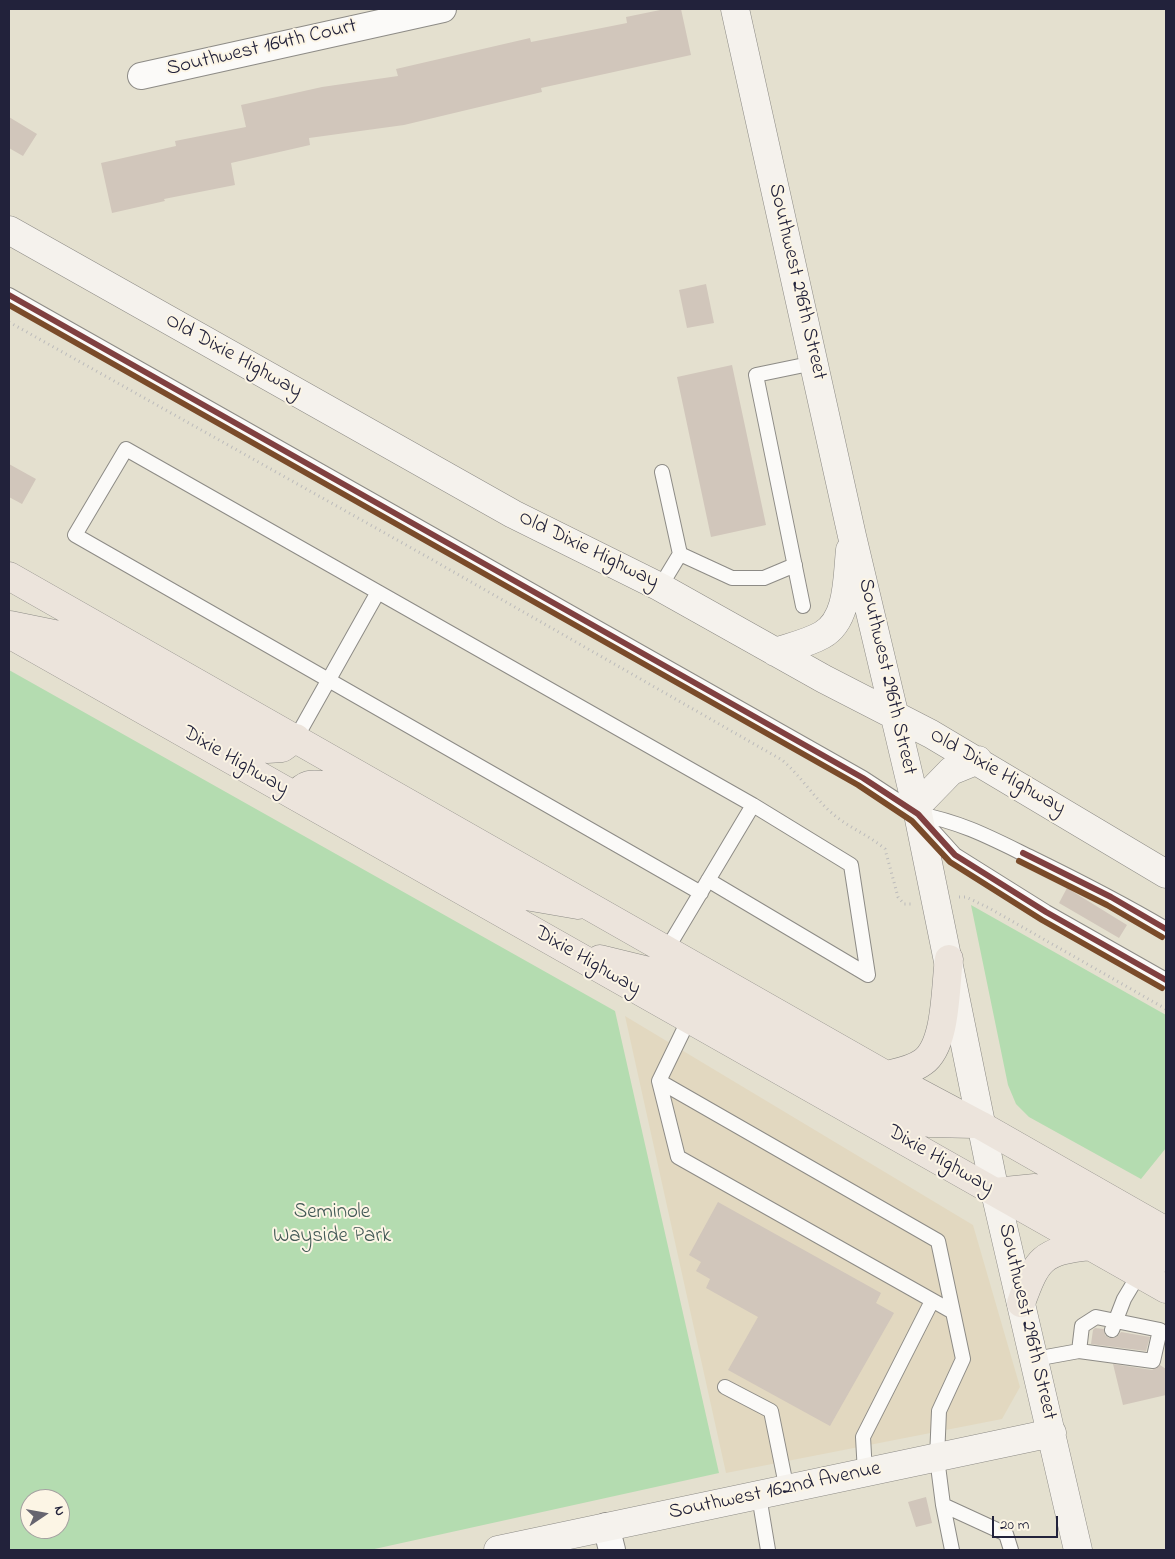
<!DOCTYPE html>
<style>
body{margin:0}
#map{position:relative;width:1175px;height:1559px;overflow:hidden;background:#e4e0cf;font-family:"Indie Flower",sans-serif}
canvas{display:block}
.frame{position:absolute;inset:0;border:10px solid #22223b;pointer-events:none}
.north{position:absolute;left:20px;top:1489px;width:50px;height:50px;box-sizing:border-box;background:#fcf5e5;border:1px solid #a5a1a1;border-radius:50%;rotate:78deg;font-size:14px;font-weight:700;line-height:20px;text-align:center;color:#22223b}
.north::after{content:'';display:block;margin:auto;width:18px;height:22px;background:#66646f;clip-path:polygon(50% 0,100% 100%,50% 72%,0 100%)}
.scale{position:absolute;left:992px;top:1516px;width:66px;height:22px;box-sizing:border-box;border:2px solid #22223b;border-top:0;padding-left:6px;font-size:15px;line-height:18px;white-space:nowrap;color:#22223b;-webkit-text-stroke:4px #fcf5e5;paint-order:stroke}
</style>
<div id="map">
<canvas width="1175" height="1559"></canvas>
<div class="frame"></div>
<div class="north">N</div>
<div class="scale">20 m</div>
</div>
<script>
const c = document.querySelector('canvas').getContext('2d');
c.lineJoin = 'round';
function fill(path, color) {
  c.fillStyle = color;
  c.fill(path, 'evenodd');
}
function strokePath(path, color, width, dash) {
  c.strokeStyle = color;
  c.lineWidth = width;
  c.lineCap = dash ? 'butt' : 'round';
  c.setLineDash(dash || []);
  c.stroke(path);
}
function label(font, color, halo, rows, align = 'center') {
  c.font = font + ' "Indie Flower",sans-serif';
  c.lineWidth = 4;
  c.setLineDash([]);
  c.textBaseline = 'middle';
  c.strokeStyle = halo;
  c.fillStyle = color;
  for (const [text, x, y, turn = 0] of rows) {
    c.save();
    c.translate(x, y);
    c.rotate((+turn || 0) * Math.PI / 180);
    c.textAlign = isNaN(turn) ? turn : align;
    if (halo) c.strokeText(text, 0, 0);
    c.fillText(text, 0, 0);
    c.restore();
  }
}
const built = new Path2D(`
 M 625,1016 L 973,1225 L 1020,1387 L 1002,1419 L 726,1473 Z`);
const green = new Path2D(`
 M 9,670 L 615,1011 L 719,1473 L 370,1550 L 9,1550 ZM 30,1499 L 60,1499 L 60,1529 L 30,1529 Z
 M 971,905 L 1166,1015 L 1166,1148 L 1141,1179 L 1029,1117 L 1016,1104 L 1008,1085 Z`);
const building = new Path2D(`
 M 665,9 L 681,9 L 691,55 L 541,88 L 542,92 L 404,125 L 309,138 L 310,145 L 231,163 L 235,185 L 164,199 L 165,201 L 112,213 L 101,163 L 176,146 L 175,141 L 246,127 L 241,105 L 322,87 L 398,76 L 396,69 L 530,38 L 531,42 L 627,23 L 626,17 Z
 M 9,117 L 37,134 L 23,156 L 9,148 Z
 M 706,284 L 714,323 L 687,328 L 679,290 Z
 M 732,365 L 766,525 L 711,537 L 677,377 Z
 M 9,464 L 36,479 L 22,504 L 9,497 Z
 M 1067,888 L 1127,925 L 1119,938 L 1059,903 Z
 M 718,1202 L 881,1293 L 876,1303 L 894,1313 L 830,1426 L 728,1370 L 758,1317 L 706,1288 L 710,1279 L 696,1271 L 701,1262 L 689,1255 Z
 M 1095,1328 L 1104,1329 L 1105,1335 L 1109,1338 L 1117,1337 L 1121,1332 L 1150,1337 L 1146,1351 L 1091,1344 L 1093,1330 Z
 M 1113,1364 L 1152,1370 L 1160,1365 L 1166,1369 L 1166,1395 L 1123,1405 Z
 M 926,1497 L 932,1523 L 916,1527 L 908,1502 Z`);
const path = new Path2D(`
 M 9,322 L 431,559 L 782,760 C 801,776 814,798 833,814 C 849,828 869,835 885,849 L 898,897 L 904,904 L 911,904
 M 959,897 L 966,897 L 989,908 L 1166,1009`);
const lane = new Path2D(`
 M 9,295 L 863,778 L 918,814 L 955,855 L 1046,912 L 1166,980
 M 662,472 L 680,554
 M 660,587 L 680,554 L 732,578 L 764,578 L 795,565
 M 803,606 L 756,375 L 814,363
 M 296,738 L 378,592
 M 918,814 C 962,822 993,839 1032,858 C 1077,880 1122,903 1166,929
 M 701,893 L 75,535 L 126,449 L 753,805
 M 667,949 L 753,805 L 851,865 L 868,975 L 708,880
 M 689,1019 L 659,1081 L 938,1241 L 963,1359 L 939,1411 L 937,1458 L 943,1505 L 1006,1534 L 1011,1550
 M 659,1081 L 678,1157 L 953,1312
 M 1112,1330 L 1124,1299 L 1139,1274
 M 1035,1359 L 1079,1351 L 1082,1326 L 1096,1317 L 1160,1330 L 1153,1361 L 1079,1351
 M 725,1387 L 771,1411 L 787,1490
 M 865,1473 L 863,1437 L 932,1301
 M 759,1496 L 768,1550
 M 943,1505 L 952,1550`);
const street = new Path2D(`
 M 141,76 L 443,9
 M 606,1526 L 612,1550`);
const secondary = new Path2D(`
 M 735,9 L 852,536 L 918,814 L 995,1192 L 1078,1550
 M 9,230 L 513,514 L 660,587 L 824,679 L 931,734 L 1166,874
 M 775,652 C 790,647 808,643 822,635 C 849,620 847,577 850,550
 M 916,807 L 951,771 L 978,760
 M 498,1550 L 1052,1433`);
const highway = new Path2D(`
 M 9,576 L 886,1075 L 980,1125 L 1166,1231
 M 10,625 L 59,635 L 267,749 L 282,748 L 296,738
 M 9,634 L 1166,1289
 M 295,796 C 307,781 313,784 331,786 L 520,895 L 578,905
 M 600,959 L 645,970 L 916,1120 L 930,1123 L 974,1124
 M 886,1075 C 899,1072 912,1070 923,1062 C 947,1045 945,987 949,959
 M 995,1192 L 1035,1188 L 1050,1193 L 1166,1258
 M 1021,1303 C 1037,1259 1042,1251 1090,1246`);
const bus1 = new Path2D(`
 M 9,295 L 863,778 L 918,814 L 955,855 L 1046,912 L 1166,980
 M 1023,853 L 1111,897 L 1166,929`);
const bus2 = new Path2D(`
 M 9,305 L 858,785 L 912,821 L 950,862 L 1042,920 L 1162,988
 M 1019,861 L 1107,905 L 1162,937`);
const streetNames = [
 ["Southwest 164th Court",262,49,-13],
 ["Southwest 296th Street",796,282,77],
 ["Old Dixie Highway",233,357,29],
 ["Old Dixie Highway",588,551,26],
 ["Southwest 296th Street",886,677,77],
 ["Dixie Highway",235,762,30],
 ["Old Dixie Highway",997,773,30],
 ["Dixie Highway",587,962,30],
 ["Dixie Highway",940,1161,30],
 ["Southwest 296th Street",1026,1322,77],
 ["Southwest 162nd Avenue",775,1492,-12]
];
const parkNames = [
 ["Seminole",332,1214],
 ["Wayside Park",332,1238]
];
fill(built, '#e2d8c0');
fill(green, '#b4dcb0');
fill(building, '#d1c6bb');
strokePath(lane, '#8d8b86', 16);
strokePath(street, '#8d8b86', 28);
strokePath(secondary, '#8d8b86', 29);
strokePath(highway, '#8d8b86', 29);
strokePath(path, '#bcbbbb', 3, [1, 4]);
strokePath(lane, '#fbfaf8', 14);
strokePath(street, '#fbfaf8', 26);
strokePath(secondary, '#f5f2ed', 28);
strokePath(highway, '#ece4dc', 28);
strokePath(bus1, '#804040', 6);
strokePath(bus2, '#7a4b2a', 6);
label('21px', '#22223b', '#fcf5e5', streetNames);
label('21px', '#425956', '#fcf5e5', parkNames);
</script>
